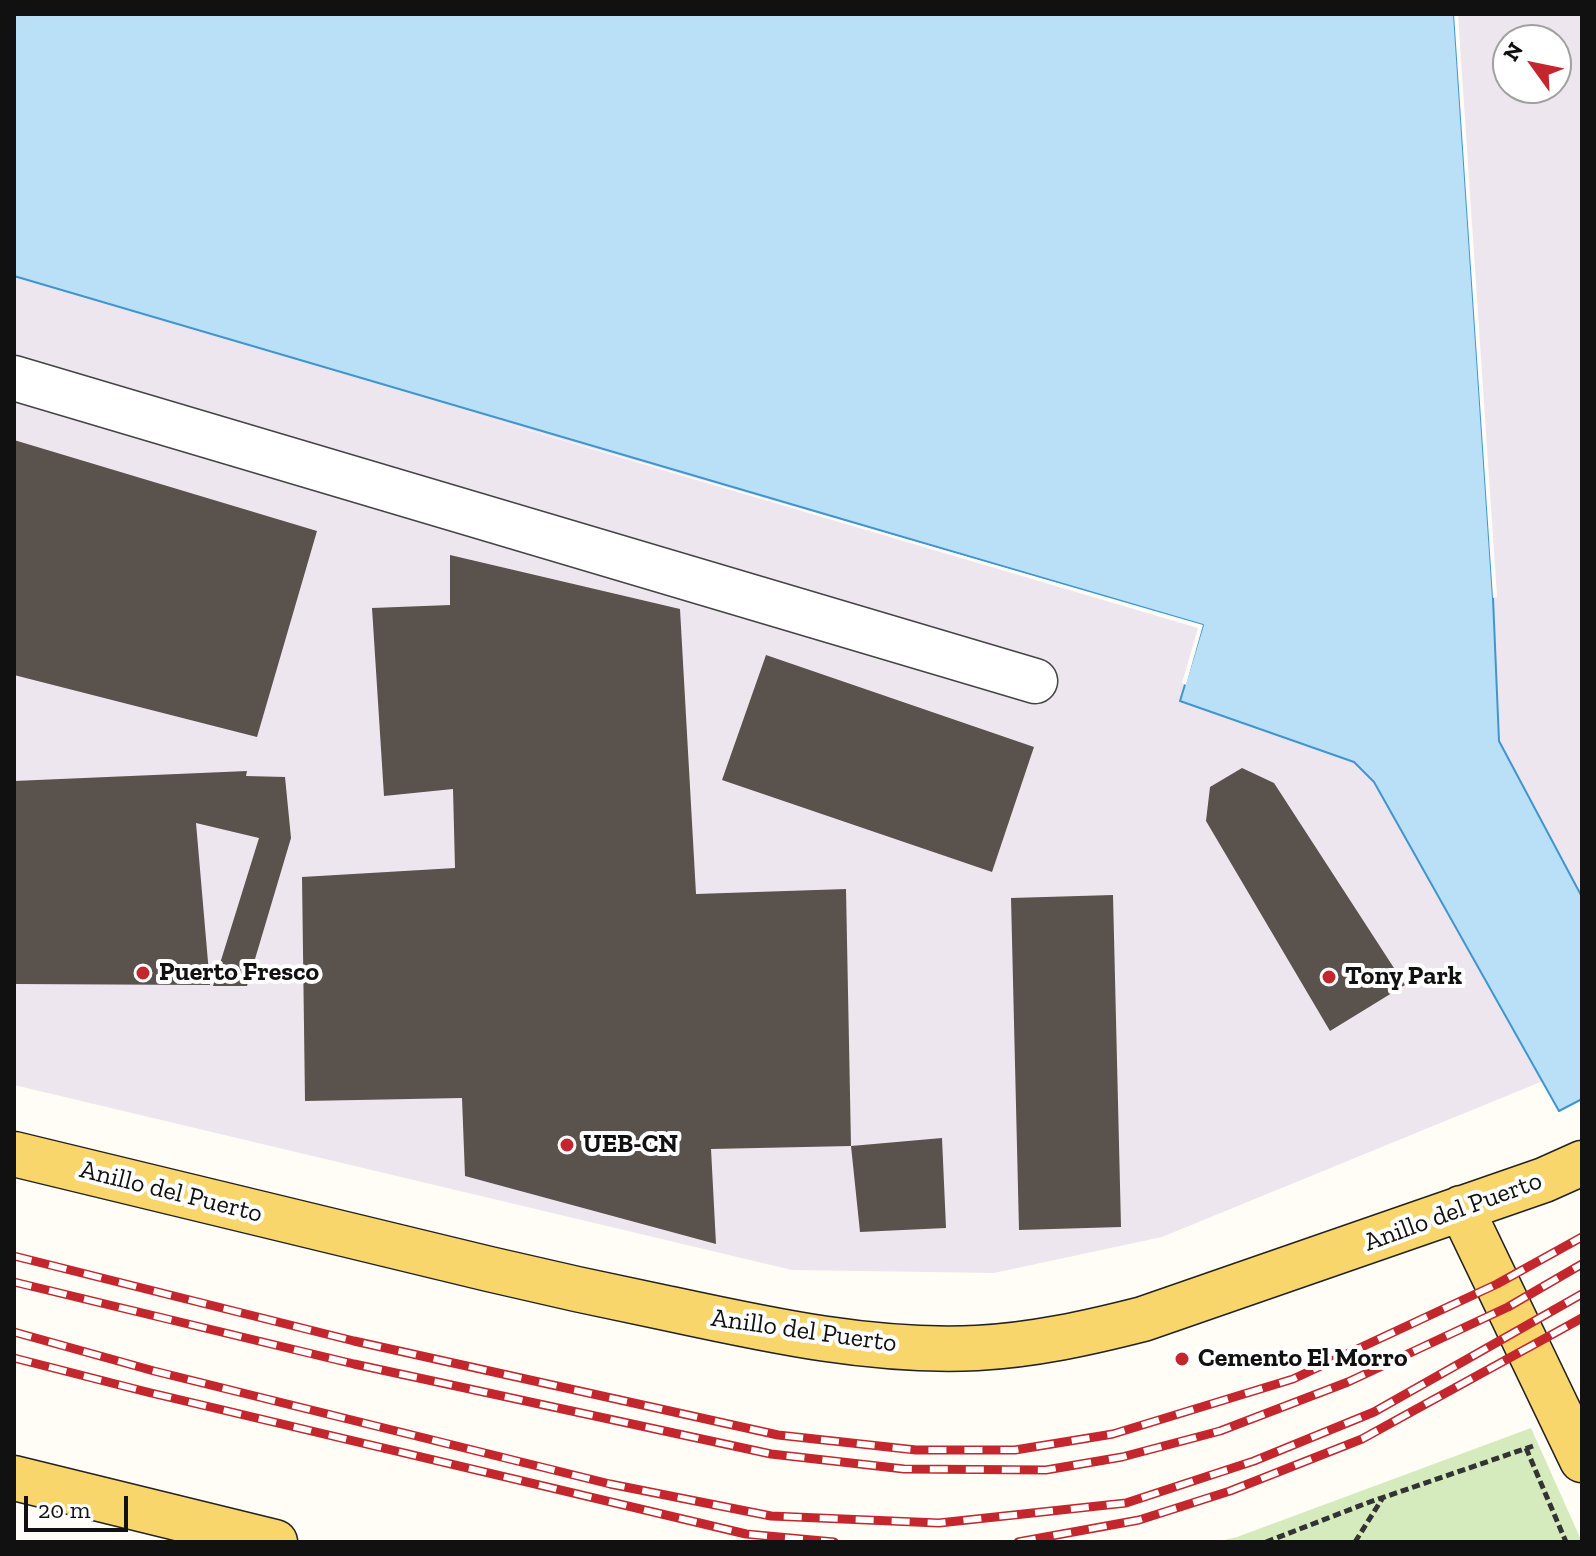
<!DOCTYPE html>
<style>
body{margin:0}
#map{position:relative;width:1596px;height:1556px;overflow:hidden;background:#fffdf5;font-family:"Zilla Slab",serif}
canvas{display:block}
.frame{position:absolute;inset:0;border:16px solid #111;pointer-events:none}
.north{position:absolute;left:1492px;top:24px;width:80px;height:80px;box-sizing:border-box;background:#fff;border:2px solid #a0a0a0;border-radius:50%;rotate:303deg;font-size:22px;font-weight:700;line-height:32px;text-align:center;color:#111}
.north::after{content:'';display:block;margin:auto;width:28px;height:36px;background:#c4262e;clip-path:polygon(50% 0,100% 100%,50% 72%,0 100%)}
.scale{position:absolute;left:24px;top:1496px;width:104px;height:36px;box-sizing:border-box;border:4px solid #111;border-top:0;padding-left:10px;font-size:24px;line-height:28px;white-space:nowrap;color:#111;-webkit-text-stroke:6px #fff;paint-order:stroke}
</style>
<div id="map">
<canvas width="1596" height="1556"></canvas>
<div class="frame"></div>
<div class="north">N</div>
<div class="scale">20 m</div>
</div>
<script>
const c = document.querySelector('canvas').getContext('2d');
c.lineJoin = 'round';
function fill(path, color) {
  c.fillStyle = color;
  c.fill(path, 'evenodd');
}
function strokePath(path, color, width, dash) {
  c.strokeStyle = color;
  c.lineWidth = width;
  c.lineCap = dash ? 'butt' : 'round';
  c.setLineDash(dash || []);
  c.stroke(path);
}
function label(font, color, halo, rows, align = 'center') {
  c.font = font + ' "Zilla Slab",serif';
  c.lineWidth = 8;
  c.setLineDash([]);
  c.textBaseline = 'middle';
  c.strokeStyle = halo;
  c.fillStyle = color;
  for (const [text, x, y, turn = 0] of rows) {
    c.save();
    c.translate(x, y);
    c.rotate((+turn || 0) * Math.PI / 180);
    c.textAlign = isNaN(turn) ? turn : align;
    if (halo) c.strokeText(text, 0, 0);
    c.fillText(text, 0, 0);
    c.restore();
  }
}
const industrial = new Path2D(`
 M 1454,14 L 1582,14 L 1582,897 L 1499,741 L 1493,598 ZM 1508,40 L 1556,40 L 1556,88 L 1508,88 Z
 M 14,276 L 1203,625 L 1180,701 L 1354,762 L 1374,782 L 1543,1081 L 1162,1237 L 994,1273 L 792,1270 L 14,1085 Z`);
const green = new Path2D(`
 M 1531,1428 L 1582,1542 L 1216,1542 L 1237,1537 Z`);
const water = new Path2D(`
 M 14,14 L 1454,14 L 1493,598 L 1499,741 L 1582,897 L 1582,1099 L 1559,1111 L 1374,782 L 1354,762 L 1180,701 L 1203,625 L 14,276 Z`);
const pier = new Path2D(`
 M 1454,14 L 1458,14 L 1497,597 L 1493,598 Z
 M 453,408 L 1203,625 L 1186,685 L 1182,683 L 1198,628 Z`);
const building = new Path2D(`
 M 14,440 L 317,531 L 257,737 L 14,675 Z
 M 450,555 L 680,609 L 696,894 L 846,889 L 851,1146 L 711,1149 L 716,1244 L 465,1176 L 462,1098 L 305,1101 L 302,877 L 455,868 L 453,789 L 384,796 L 372,608 L 450,605 Z
 M 766,655 L 1034,747 L 992,872 L 722,780 Z
 M 1242,768 L 1274,783 L 1405,985 L 1330,1031 L 1206,821 L 1210,787 Z
 M 247,771 L 246,776 L 285,777 L 291,838 L 247,986 L 213,986 L 259,838 L 196,823 L 210,985 L 14,984 L 14,781 Z
 M 1113,895 L 1121,1227 L 1019,1230 L 1011,898 Z
 M 942,1138 L 946,1228 L 860,1232 L 851,1146 Z`);
const path = new Path2D(`
 M 1526,1448 L 1566,1542
 M 1266,1542 L 1367,1503 L 1533,1446
 M 1355,1542 L 1382,1499`);
const minor = new Path2D(`
 M 14,378 L 1035,681`);
const major = new Path2D(`
 M 14,1154 C 173,1191 331,1231 489,1269 C 548,1283 607,1296 666,1308 C 768,1330 872,1353 977,1348 C 1034,1345 1088,1333 1143,1319 L 1544,1180 L 1582,1163
 M 1461,1208 L 1582,1460
 M 14,1478 L 275,1542`);
const rail = new Path2D(`
 M 14,1256 L 354,1341 L 778,1435 L 916,1450 L 1015,1450 L 1113,1434 L 1293,1379 L 1497,1284 L 1582,1237
 M 14,1282 L 354,1364 L 771,1454 L 904,1469 L 1046,1470 L 1122,1457 L 1220,1431 L 1348,1382 L 1508,1307 L 1582,1264
 M 14,1332 L 154,1371 L 610,1484 L 771,1516 L 939,1523 L 1126,1503 L 1254,1461 L 1374,1412 L 1582,1294
 M 14,1358 L 147,1392 L 746,1534 L 834,1542
 M 1018,1542 L 1139,1520 L 1230,1491 L 1362,1439 L 1582,1318`);
const markers = [
 [143,973,8,"#c4262e"],
 [1329,977,8,"#c4262e"],
 [567,1145,8,"#c4262e"],
 [1182,1359,8,"#c4262e"]
];
const poiNames = [
 ["Puerto Fresco",159,973],
 ["Tony Park",1345,977],
 ["UEB-CN",583,1145],
 ["Cemento El Morro",1198,1359]
];
const streetNames = [
 ["Anillo del Puerto",171,1192,14],
 ["Anillo del Puerto",1453,1212,-20],
 ["Anillo del Puerto",804,1331,8]
];
fill(industrial, '#eee6ef');
fill(green, '#d5ebbd');
fill(water, '#b9e0f7');
strokePath(water, '#3f96cf', 2);
fill(pier, '#fffdf5');
fill(building, '#5a524d');
strokePath(minor, '#444', 47);
strokePath(major, '#222', 47);
strokePath(path, '#333', 5, [8, 4]);
strokePath(minor, '#fff', 44);
strokePath(major, '#f9d66b', 44);
strokePath(rail, '#c4262e', 9);
strokePath(rail, '#fff', 6, [18]);
for (const [x, y, r, color] of markers) {
  const dot = new Path2D();
  dot.arc(x, y, r, 0, 2 * Math.PI);
  c.fillStyle = color;
  c.fill(dot);
  strokePath(dot, '#fff', 3);
}
label('bold 26px', '#111', '#fff', poiNames, 'left');
label('26px', '#111', '#fff', streetNames);
</script>
